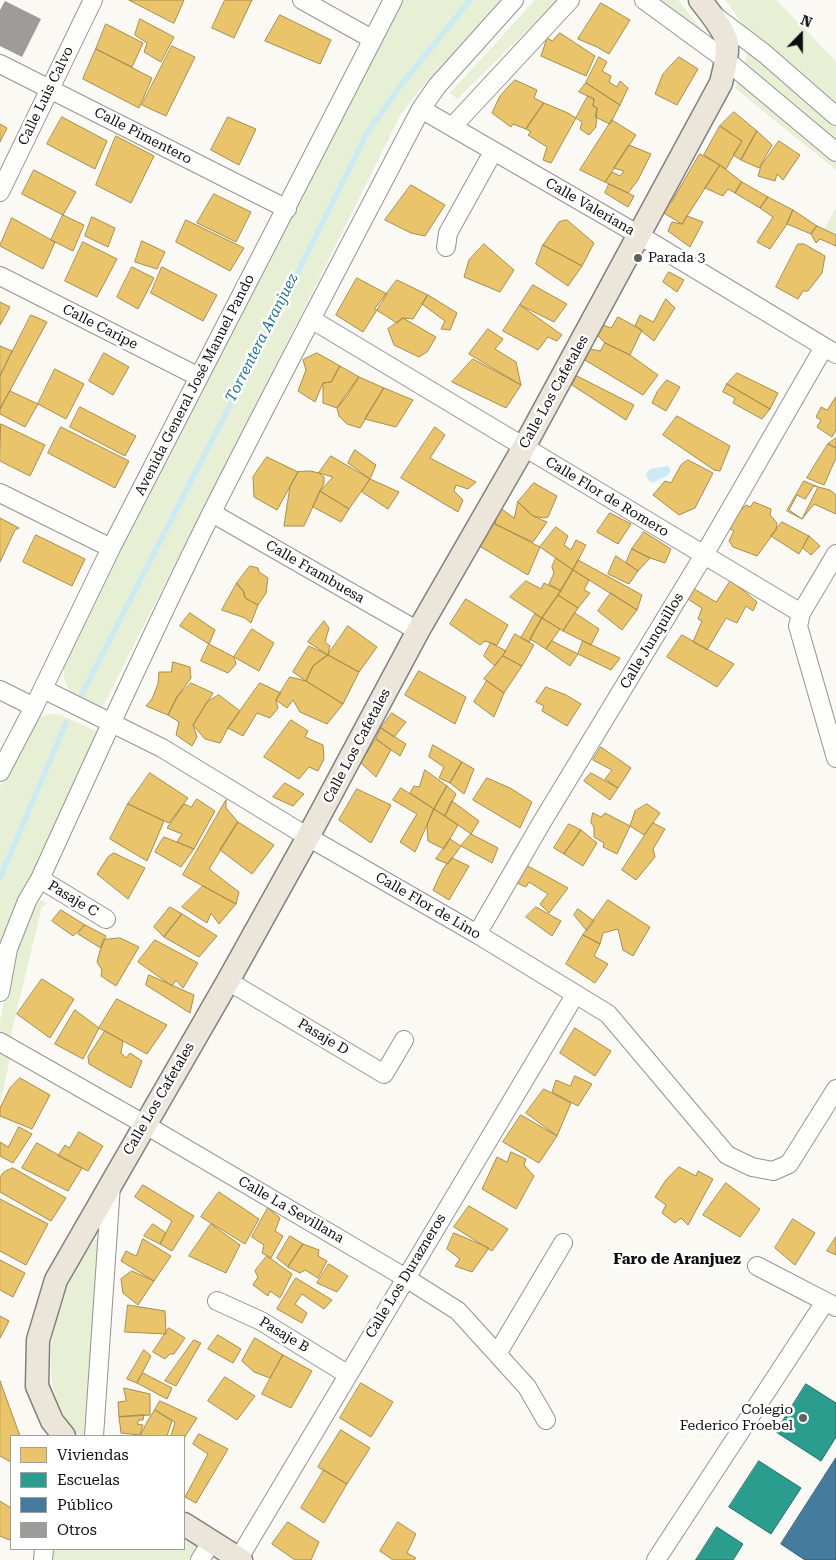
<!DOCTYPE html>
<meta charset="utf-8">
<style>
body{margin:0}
#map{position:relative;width:836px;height:1560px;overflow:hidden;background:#faf9f4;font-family:"Roboto Serif",serif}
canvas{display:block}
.legend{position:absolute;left:10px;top:1435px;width:175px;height:115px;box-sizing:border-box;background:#fff;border:1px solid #9f9f9f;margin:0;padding:6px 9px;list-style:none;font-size:15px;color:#0e0e0e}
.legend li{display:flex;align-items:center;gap:10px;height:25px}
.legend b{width:25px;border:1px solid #9f9f9f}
.north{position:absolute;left:776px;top:10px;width:50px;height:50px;-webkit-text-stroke:4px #fff;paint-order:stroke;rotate:22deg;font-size:14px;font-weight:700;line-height:20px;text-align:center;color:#0e0e0e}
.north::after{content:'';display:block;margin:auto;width:18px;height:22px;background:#0e0e0e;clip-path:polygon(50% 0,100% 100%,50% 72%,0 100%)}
</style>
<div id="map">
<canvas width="836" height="1560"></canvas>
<ul class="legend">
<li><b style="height:14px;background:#e9c46a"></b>Viviendas</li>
<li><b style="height:14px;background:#2a9d8f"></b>Escuelas</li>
<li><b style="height:14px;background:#457b9d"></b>Público</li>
<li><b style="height:14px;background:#9e9c99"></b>Otros</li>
</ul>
<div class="north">N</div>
</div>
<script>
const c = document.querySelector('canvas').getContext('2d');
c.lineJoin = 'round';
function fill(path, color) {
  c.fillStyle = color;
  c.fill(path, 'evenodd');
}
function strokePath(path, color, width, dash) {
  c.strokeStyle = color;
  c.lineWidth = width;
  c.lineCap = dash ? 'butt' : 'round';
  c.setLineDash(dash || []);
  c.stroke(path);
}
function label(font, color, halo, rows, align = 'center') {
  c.font = font + ' "Roboto Serif",serif';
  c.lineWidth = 5;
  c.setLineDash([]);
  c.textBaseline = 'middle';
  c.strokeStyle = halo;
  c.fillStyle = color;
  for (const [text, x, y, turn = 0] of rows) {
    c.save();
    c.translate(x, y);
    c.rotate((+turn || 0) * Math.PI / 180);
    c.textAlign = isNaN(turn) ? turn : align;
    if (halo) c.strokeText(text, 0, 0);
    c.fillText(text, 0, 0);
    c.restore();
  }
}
const green = new Path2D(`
 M 400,0 L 501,0 L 449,60 L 421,88 L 401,114 L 299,319 L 102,708 C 76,696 62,695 64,663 Z
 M 535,0 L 558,0 L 457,99 L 450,93 Z
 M 659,0 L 678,0 L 705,34 Z
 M 725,0 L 776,0 L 836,61 L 836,170 L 735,88 C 739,75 746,62 748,50 C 751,36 734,10 725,0 Z
 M 836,208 L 836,235 L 824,229 Z
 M 49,714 L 61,715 L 111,738 L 25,888 L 0,943 L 0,787 L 33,723 L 41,717 Z
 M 42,900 L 48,904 L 43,906 L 41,910 L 10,1039 L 0,1033 L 0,1023 C 5,998 20,912 42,900 Z
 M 0,1052 L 10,1058 L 0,1104 Z
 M 98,1237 L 86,1436 L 80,1436 C 33,1389 50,1314 80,1262 C 85,1253 92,1245 98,1237 Z
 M 184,1536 L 197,1545 L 189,1560 L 50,1560 L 51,1549 L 184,1549 Z`);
const water = new Path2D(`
 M 668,466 L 671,470 L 668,475 L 653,483 L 648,480 L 646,474 L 650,469 Z`);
const homes = new Path2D(`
 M 129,0 L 184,0 L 174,23 Z
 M 225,0 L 252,0 L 234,38 L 212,28 Z
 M 601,3 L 630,20 L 609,54 L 597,47 L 578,39 Z
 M 280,15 L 331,40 L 320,64 L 265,41 Z
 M 140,19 L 174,37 L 161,62 L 144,52 L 147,43 L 135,35 Z
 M 106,24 L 143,43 L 132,67 L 96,49 Z
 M 560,33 L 595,56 L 586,76 L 541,56 L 547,38 L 552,41 Z
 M 172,46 L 195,57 L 166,116 L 142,105 Z
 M 96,49 L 152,78 L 139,108 L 83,79 Z
 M 599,57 L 607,62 L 602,71 L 611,76 L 609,82 L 617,87 L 620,81 L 628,88 L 620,105 L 586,83 Z
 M 679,57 L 698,69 L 677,105 L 655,94 L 663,74 Z
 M 515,80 L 537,90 L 534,98 L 544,103 L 526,129 L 513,124 L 511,127 L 492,113 L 500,96 Z
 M 586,83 L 620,105 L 610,124 L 595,117 L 597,108 L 593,106 L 594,99 L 579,92 Z
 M 588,96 L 594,99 L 593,106 L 597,108 L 596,127 L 589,135 L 580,129 L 582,122 L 576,118 Z
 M 544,103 L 568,113 L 576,118 L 551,163 L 543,160 L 547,147 L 528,135 L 531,132 L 526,129 Z
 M 734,112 L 757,131 L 741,160 L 733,155 L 742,141 L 720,126 Z
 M 62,117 L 107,141 L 95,169 L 47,144 Z
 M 228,117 L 256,129 L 239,165 L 211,150 Z
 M 612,120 L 636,135 L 605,182 L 580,170 Z
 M 0,124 L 7,128 L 0,142 Z
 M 720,126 L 742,141 L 726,169 L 704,155 Z
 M 757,131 L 772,145 L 759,168 L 741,160 Z
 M 116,136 L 154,156 L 131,203 L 96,185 Z
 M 779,141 L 800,155 L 783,180 L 777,174 L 775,181 L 758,176 L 761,166 Z
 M 629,145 L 651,154 L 638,180 L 628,193 L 605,182 L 612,172 L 620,176 L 624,171 L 614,168 Z
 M 700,154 L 720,165 L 682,224 L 657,209 L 666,200 L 671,202 Z
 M 720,165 L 742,182 L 735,193 L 728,189 L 723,196 L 705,188 Z
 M 34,170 L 76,192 L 63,215 L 22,194 Z
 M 742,182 L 768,197 L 760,208 L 735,193 Z
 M 609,184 L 634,196 L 628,207 L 605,193 Z
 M 411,185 L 445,205 L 425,236 L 411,233 L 385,220 Z
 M 214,194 L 251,212 L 236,242 L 197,223 Z
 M 768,197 L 793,210 L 787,224 L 770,249 L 757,242 L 773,217 L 760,208 Z
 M 793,210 L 817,226 L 811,234 L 787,224 Z
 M 63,215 L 84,225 L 73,251 L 51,240 Z
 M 687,216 L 703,222 L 690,247 L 668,231 L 672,222 L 682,224 Z
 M 92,217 L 115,228 L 108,247 L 85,236 Z
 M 12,218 L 55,242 L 43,269 L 0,246 Z
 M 186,220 L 244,248 L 230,271 L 176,242 Z
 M 567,220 L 594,243 L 582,266 L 543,245 L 559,222 Z
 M 817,226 L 836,235 L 836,246 L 820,239 L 816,243 L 811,234 Z
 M 142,241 L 165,252 L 157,269 L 135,262 Z
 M 83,242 L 117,259 L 97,297 L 65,281 Z
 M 484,244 L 514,270 L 500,292 L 464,277 L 469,260 Z
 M 798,244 L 804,244 L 825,256 L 822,273 L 808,291 L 803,291 L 798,299 L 776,287 Z
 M 543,245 L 582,266 L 568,286 L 536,264 Z
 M 132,267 L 154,278 L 138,309 L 117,297 Z
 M 162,267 L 217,295 L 203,321 L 151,293 Z
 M 669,272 L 684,280 L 677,292 L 663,282 Z
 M 357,278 L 387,294 L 363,332 L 336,315 Z
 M 397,280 L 428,295 L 413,319 L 403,318 L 397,323 L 375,309 Z
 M 533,285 L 567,304 L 554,322 L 520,305 Z
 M 428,295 L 457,313 L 450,330 L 441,329 L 445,321 L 422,304 Z
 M 666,299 L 675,308 L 654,341 L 635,326 L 640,315 L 653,322 Z
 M 0,302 L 10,307 L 0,325 Z
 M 520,305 L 562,335 L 557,341 L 548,337 L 538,350 L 503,331 Z
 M 31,315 L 47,322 L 0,409 L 0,376 Z
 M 618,317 L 642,330 L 630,355 L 605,343 L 597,335 L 603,325 L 611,328 Z
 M 403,318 L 436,337 L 427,352 L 419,357 L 394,345 L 388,329 Z
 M 488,329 L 503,339 L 495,349 L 516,362 L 521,385 L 469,354 Z
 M 605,343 L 630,355 L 658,375 L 643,395 L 585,360 L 590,349 L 600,351 Z
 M 0,346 L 12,351 L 0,376 Z
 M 104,353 L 129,367 L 113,395 L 89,381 Z
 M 317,353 L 340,366 L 331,382 L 323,383 L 315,402 L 298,391 L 306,370 L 303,360 Z
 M 473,359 L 521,385 L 506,408 L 452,382 Z
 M 340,366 L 359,377 L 347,396 L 337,408 L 323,403 L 323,383 L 331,382 Z
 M 55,369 L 84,384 L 66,419 L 38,404 Z
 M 737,373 L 778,393 L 770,409 L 727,384 Z
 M 577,376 L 634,405 L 626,420 L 572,385 Z
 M 359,377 L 384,388 L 360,428 L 347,424 L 339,416 L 337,408 Z
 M 667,380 L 680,387 L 666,411 L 652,403 L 657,392 Z
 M 727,384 L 770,409 L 762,419 L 733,403 L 735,398 L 723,392 Z
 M 384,388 L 413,400 L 396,427 L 365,419 Z
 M 10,391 L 38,404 L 25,427 L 0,414 L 0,409 Z
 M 836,397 L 836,430 L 832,437 L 817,427 L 821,420 L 816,417 L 821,407 L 827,410 Z
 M 80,407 L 136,436 L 125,456 L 70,427 Z
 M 677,416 L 730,446 L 720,471 L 714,470 L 663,435 Z
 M 1,424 L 45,445 L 30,476 L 0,461 Z
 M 61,427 L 129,461 L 115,488 L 48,453 Z
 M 435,427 L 445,435 L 430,458 L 476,482 L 468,489 L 456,485 L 454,491 L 463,500 L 458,512 L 401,478 Z
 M 836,438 L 836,448 L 828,444 Z
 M 828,444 L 836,448 L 836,458 L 824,485 L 807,478 Z
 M 355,450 L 376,465 L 370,479 L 348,463 Z
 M 331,456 L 370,479 L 349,509 L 320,491 L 333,477 L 319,473 Z
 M 267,457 L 298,472 L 277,510 L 254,497 L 253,477 Z
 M 688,460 L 713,473 L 695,508 L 679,515 L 653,495 L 665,481 L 671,483 L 681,465 Z
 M 310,471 L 319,473 L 324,477 L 324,483 L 304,526 L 284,526 L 290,486 L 298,472 Z
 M 370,479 L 399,492 L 388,509 L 362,492 Z
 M 804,481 L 818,487 L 802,519 L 787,511 Z
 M 534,483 L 557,496 L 548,517 L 544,518 L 533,516 L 518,502 Z
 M 814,486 L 830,490 L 836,495 L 836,514 L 814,504 L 802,519 L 789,510 L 797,495 L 805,499 Z
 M 320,491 L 349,509 L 341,522 L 313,507 Z
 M 518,502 L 533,516 L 547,522 L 533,542 L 495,524 L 499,507 L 514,518 Z
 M 754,502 L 771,509 L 770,515 L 777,523 L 776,530 L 757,556 L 733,547 L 729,541 L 734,531 L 730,529 L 736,515 L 746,505 L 750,507 Z
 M 610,513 L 631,524 L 618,544 L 597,532 Z
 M 0,518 L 19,528 L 15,530 L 0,562 Z
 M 782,522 L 809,536 L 799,554 L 771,536 Z
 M 495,524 L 540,547 L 528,575 L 476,544 Z
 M 556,527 L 568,536 L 564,545 L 571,550 L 576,540 L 586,545 L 573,570 L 540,547 Z
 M 644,532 L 671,549 L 665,563 L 650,558 L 632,549 Z
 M 36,535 L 85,559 L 72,586 L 23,562 Z
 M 809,536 L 820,546 L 811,555 L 803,548 Z
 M 632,549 L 650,558 L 638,571 L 626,563 Z
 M 616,556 L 638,571 L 629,584 L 608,574 Z
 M 556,558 L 573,570 L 561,591 L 549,584 L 554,573 L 552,567 Z
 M 578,560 L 642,595 L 637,610 L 573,570 Z
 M 250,566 L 258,568 L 259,572 L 268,578 L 266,593 L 258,605 L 245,598 L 244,592 L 237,583 Z
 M 573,570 L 589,580 L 584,590 L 590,593 L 578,608 L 558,595 Z
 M 731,580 L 757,602 L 753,611 L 746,606 L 737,623 L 726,618 L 707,650 L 693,642 L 702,621 L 698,619 L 702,608 L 686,598 L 691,587 L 716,602 Z
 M 526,581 L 541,589 L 544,583 L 561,591 L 542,618 L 510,597 Z
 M 237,583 L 239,587 L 243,590 L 245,598 L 258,605 L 251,623 L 245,618 L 222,610 Z
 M 611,593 L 637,610 L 622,630 L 598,611 Z
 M 558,595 L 578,608 L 563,631 L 542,618 Z
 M 466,599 L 508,625 L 497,645 L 485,641 L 480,645 L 450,624 Z
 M 190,613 L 215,630 L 209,644 L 180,626 Z
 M 575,613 L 599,629 L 591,645 L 563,631 Z
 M 535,614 L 542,618 L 529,642 L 521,638 Z
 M 542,618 L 560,629 L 546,649 L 530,639 Z
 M 324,621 L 329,628 L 325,642 L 330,646 L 328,655 L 308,642 Z
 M 348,626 L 377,647 L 359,672 L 328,655 Z
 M 252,629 L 274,643 L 259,671 L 234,657 Z
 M 515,634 L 534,645 L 522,666 L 503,656 Z
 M 682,635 L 734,664 L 717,687 L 667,657 Z
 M 552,641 L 578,654 L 570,666 L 546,649 Z
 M 583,641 L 620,658 L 611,670 L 578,654 Z
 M 491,643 L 506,651 L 495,666 L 484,656 Z
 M 209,644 L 234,657 L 236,664 L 228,673 L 201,661 Z
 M 309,646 L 328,655 L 313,666 L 306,681 L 293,672 Z
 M 328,655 L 359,672 L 343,704 L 306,681 L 313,666 Z
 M 503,656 L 522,666 L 504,693 L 484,679 Z
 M 173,662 L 190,667 L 191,678 L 177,697 L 168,715 L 146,706 L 152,699 L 158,684 L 159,672 L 171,672 Z
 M 419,671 L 466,697 L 455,724 L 405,695 Z
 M 290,677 L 306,681 L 343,704 L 327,724 L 300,712 L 293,700 L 287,708 L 276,700 Z
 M 487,681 L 504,693 L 494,717 L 474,702 Z
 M 191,683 L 213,693 L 193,725 L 197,737 L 192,746 L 176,735 L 179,722 L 168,715 L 177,697 Z
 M 260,683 L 281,693 L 276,700 L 278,708 L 270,718 L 257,713 L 243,736 L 228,728 Z
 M 546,687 L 566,695 L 581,704 L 567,726 L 542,711 L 544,706 L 536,702 Z
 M 219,695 L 240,711 L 228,728 L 220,743 L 205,739 L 193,725 L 207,702 Z
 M 392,713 L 406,722 L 394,737 L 381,728 Z
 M 291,720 L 308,731 L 305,737 L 323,745 L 324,759 L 318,771 L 309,767 L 299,779 L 264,757 Z
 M 381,728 L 406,744 L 400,756 L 376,739 Z
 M 376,739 L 391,750 L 376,777 L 361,763 Z
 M 433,745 L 462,762 L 450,783 L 439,778 L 444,767 L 429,757 Z
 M 601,747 L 631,768 L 618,788 L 605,779 L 612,770 L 593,760 Z
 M 462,762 L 474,769 L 464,794 L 450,783 Z
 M 425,770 L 447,786 L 434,809 L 410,793 L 414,786 L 419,787 Z
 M 150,773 L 188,798 L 169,823 L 128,804 Z
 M 591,773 L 618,788 L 610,800 L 584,781 Z
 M 487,778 L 510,788 L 532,802 L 520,828 L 473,800 Z
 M 285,783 L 304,794 L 293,806 L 273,797 Z
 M 447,786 L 456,794 L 445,816 L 434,809 Z
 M 401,788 L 434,809 L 415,852 L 400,842 L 417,814 L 393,800 Z
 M 357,789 L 391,805 L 371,843 L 339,820 Z
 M 197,799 L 215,811 L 194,849 L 177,842 L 182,834 L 167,828 L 184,804 L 191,807 Z
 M 226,800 L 226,808 L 238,822 L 209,869 L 239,892 L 236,904 L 183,875 Z
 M 452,801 L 479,821 L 471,834 L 445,816 Z
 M 128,804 L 164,821 L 147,861 L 110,839 Z
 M 647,804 L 660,813 L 644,835 L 630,826 L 635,811 Z
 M 434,809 L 458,825 L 444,849 L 428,841 L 427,825 Z
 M 593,813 L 601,817 L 605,813 L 630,826 L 617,854 L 603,847 L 604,843 L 594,837 L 594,827 L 591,823 Z
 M 238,822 L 274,845 L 252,874 L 220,850 Z
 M 653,823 L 665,829 L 653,849 L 655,857 L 636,880 L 622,870 Z
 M 569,824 L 581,830 L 564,854 L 554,848 Z
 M 581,830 L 597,843 L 583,866 L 564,854 Z
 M 471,834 L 498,848 L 492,863 L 461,846 Z
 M 164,837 L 194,849 L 181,867 L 155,852 Z
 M 450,839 L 461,846 L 448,864 L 436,859 Z
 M 114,853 L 145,868 L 128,899 L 97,874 L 108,857 Z
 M 452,858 L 469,866 L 449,900 L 433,890 L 443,869 Z
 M 526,865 L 568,888 L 549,913 L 540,904 L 548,894 L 529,882 L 526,887 L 515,882 Z
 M 203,886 L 236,904 L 219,924 L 211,913 L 207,923 L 182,907 Z
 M 608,900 L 650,927 L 633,956 L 623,950 L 618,929 L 603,933 L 600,944 L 583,935 Z
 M 170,907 L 182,914 L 164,937 L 154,927 Z
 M 536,907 L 561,921 L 552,936 L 526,917 Z
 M 578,909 L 594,921 L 587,931 L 574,915 Z
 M 61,910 L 85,925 L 73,936 L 52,921 Z
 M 182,914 L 217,936 L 199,957 L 164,937 Z
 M 85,925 L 106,936 L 101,948 L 78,934 Z
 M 583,935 L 600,944 L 594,956 L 608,964 L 595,983 L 566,964 Z
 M 120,938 L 139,947 L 116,986 L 101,976 L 102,970 L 97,962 L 103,940 Z
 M 155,940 L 198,963 L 183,988 L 176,980 L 172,986 L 138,962 Z
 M 149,975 L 194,995 L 190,1013 L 146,985 Z
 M 42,979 L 74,999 L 50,1038 L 17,1014 Z
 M 117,999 L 167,1025 L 147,1054 L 99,1028 Z
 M 75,1010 L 99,1028 L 83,1059 L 55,1044 Z
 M 575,1028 L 611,1051 L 595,1076 L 560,1053 Z
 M 105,1031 L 123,1041 L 121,1053 L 126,1058 L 130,1053 L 142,1061 L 131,1088 L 89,1064 L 88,1057 Z
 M 575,1076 L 592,1084 L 578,1106 L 552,1092 L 556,1080 L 570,1086 Z
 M 20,1078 L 50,1095 L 32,1129 L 0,1116 L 0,1108 L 10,1088 Z
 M 544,1089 L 571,1103 L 557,1136 L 526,1113 Z
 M 521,1115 L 557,1136 L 539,1163 L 503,1142 Z
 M 19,1127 L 32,1134 L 13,1163 L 0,1156 L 0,1142 L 8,1147 Z
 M 79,1132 L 103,1146 L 88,1171 L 58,1156 L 65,1145 L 69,1148 Z
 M 37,1143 L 82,1168 L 68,1191 L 22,1168 Z
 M 511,1152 L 526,1159 L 524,1165 L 534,1176 L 516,1209 L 482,1189 L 497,1157 L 507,1162 Z
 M 679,1167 L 696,1176 L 698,1171 L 713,1179 L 688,1225 L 681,1218 L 675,1223 L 662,1213 L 666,1205 L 655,1197 L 666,1180 Z
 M 13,1168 L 66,1198 L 51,1221 L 0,1192 L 0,1177 L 4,1172 Z
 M 726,1183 L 760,1209 L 740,1237 L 703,1215 Z
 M 143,1185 L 194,1216 L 172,1251 L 160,1244 L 172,1221 L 135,1197 Z
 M 219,1192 L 259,1219 L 245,1244 L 201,1217 Z
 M 0,1199 L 48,1224 L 26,1265 L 0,1251 Z
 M 469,1206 L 508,1229 L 492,1251 L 454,1227 Z
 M 268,1208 L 280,1218 L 275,1231 L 283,1236 L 271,1258 L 262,1253 L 264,1245 L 252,1237 Z
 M 793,1219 L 815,1233 L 795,1265 L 775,1248 Z
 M 153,1224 L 166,1233 L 160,1244 L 144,1236 Z
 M 211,1224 L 240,1245 L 226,1273 L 189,1256 Z
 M 454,1233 L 489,1248 L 472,1272 L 455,1266 L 460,1259 L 447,1249 Z
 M 290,1236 L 303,1244 L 288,1267 L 277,1258 Z
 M 836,1237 L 836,1255 L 827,1251 Z
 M 143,1239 L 171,1256 L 154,1281 L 121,1261 L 126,1251 L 136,1256 Z
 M 303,1244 L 319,1250 L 318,1256 L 327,1261 L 318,1278 L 305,1270 L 300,1273 L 288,1267 Z
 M 267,1256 L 292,1274 L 280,1298 L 270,1291 L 268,1296 L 253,1285 L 258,1277 L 255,1271 Z
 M 0,1260 L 25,1273 L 13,1297 L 0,1290 Z
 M 329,1264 L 348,1276 L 337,1292 L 317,1283 Z
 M 132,1271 L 154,1281 L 138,1305 L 123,1293 L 121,1279 Z
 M 296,1278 L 332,1300 L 324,1309 L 302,1294 L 295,1304 L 307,1313 L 302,1323 L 277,1309 Z
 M 128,1305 L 165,1311 L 166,1334 L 125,1332 Z
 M 0,1316 L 9,1321 L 0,1338 Z
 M 169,1328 L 185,1338 L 174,1354 L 170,1354 L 165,1359 L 153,1352 Z
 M 218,1335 L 241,1349 L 233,1363 L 208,1349 Z
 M 255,1338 L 283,1355 L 270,1378 L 254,1372 L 242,1361 Z
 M 194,1340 L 201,1343 L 176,1386 L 165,1381 Z
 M 144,1350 L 151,1356 L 137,1383 L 127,1379 Z
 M 283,1355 L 312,1371 L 291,1408 L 262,1394 Z
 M 143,1373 L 172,1388 L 167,1399 L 137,1383 Z
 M 225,1377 L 255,1396 L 237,1420 L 208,1401 Z
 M 0,1381 L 20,1436 L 11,1436 L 11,1462 L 0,1456 Z
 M 361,1383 L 393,1402 L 371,1437 L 340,1418 Z
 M 124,1388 L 150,1394 L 150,1415 L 119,1417 L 118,1402 L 126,1401 Z
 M 160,1401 L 197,1418 L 184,1438 L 184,1436 L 171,1436 L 175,1422 L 155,1410 Z
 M 155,1410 L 172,1421 L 167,1436 L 140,1436 L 147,1422 Z
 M 144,1415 L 143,1420 L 139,1420 L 137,1424 L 143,1425 L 140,1435 L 121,1433 L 119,1417 Z
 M 341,1430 L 370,1448 L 347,1484 L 318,1467 Z
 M 199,1434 L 228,1449 L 196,1503 L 185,1497 L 208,1454 L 193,1444 Z
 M 324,1470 L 347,1484 L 324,1523 L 301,1508 Z
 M 0,1501 L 11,1508 L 11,1537 L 9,1540 L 0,1536 Z
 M 288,1522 L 319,1542 L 311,1560 L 295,1560 L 272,1544 Z
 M 398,1522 L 416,1534 L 407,1553 L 416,1558 L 414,1560 L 393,1560 L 380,1551 Z`);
const schools = new Path2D(`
 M 806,1384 L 836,1403 L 836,1437 L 821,1461 L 776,1432 Z
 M 759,1461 L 801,1488 L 771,1534 L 729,1507 Z
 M 717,1527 L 743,1544 L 733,1560 L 696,1560 Z`);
const public = new Path2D(`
 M 836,1458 L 836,1560 L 805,1560 L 781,1544 Z`);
const stream = new Path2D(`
 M 82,694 L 293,282 L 368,131 L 402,84 L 470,0
 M 0,878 L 66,723`);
const building = new Path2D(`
 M 5,1 L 41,19 L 22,57 L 0,46 L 0,10 Z`);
const minor = new Path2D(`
 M 302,0 L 372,39
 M 644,0 L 726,60 L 836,152
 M 715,16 L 765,54 L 836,116
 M 0,64 L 287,209
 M 421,109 L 639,235 L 836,354
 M 452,127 L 570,0
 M 0,192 L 93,0
 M 446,247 L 448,233 L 493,152
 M 0,276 L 199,377
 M 311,319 L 801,613
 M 0,493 L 111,548
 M 212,513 L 418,631
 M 836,554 L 801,613 L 798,626 L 836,758
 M 43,689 L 162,748 L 308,837 L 477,934 L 608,1014 L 727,1155 L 752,1167 L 773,1171 L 789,1164 L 836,1089
 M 0,690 L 34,707
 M 0,772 L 34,707 L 111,548 L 393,0
 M 40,879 L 106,919
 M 477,934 L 542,822 L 704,555 L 824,347
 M 228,981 L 384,1074 L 404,1040
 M 0,992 L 8,949 L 27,901 L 40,879 C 96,756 152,633 212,512 C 280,377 351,243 421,109 L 437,86 L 514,0
 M 0,1042 L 144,1124 L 406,1278 L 458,1311 L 527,1387 L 546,1420
 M 757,1266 L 836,1307
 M 217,1301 L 261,1321 L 347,1374
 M 497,1354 L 563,1243
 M 94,1436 L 111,1185
 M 239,1558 L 575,995
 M 43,1560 L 44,1549
 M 200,1560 L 212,1541
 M 656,1560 L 825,1302`);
const major = new Path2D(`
 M 64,1436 L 52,1421 L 37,1386 L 38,1340 L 56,1280 L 228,981 L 308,837 L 418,631 L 524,447 L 721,83 C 724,70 728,57 727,44 C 726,32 708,10 700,0
 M 184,1524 L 241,1560`);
const markers = [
 [638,258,5,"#61605e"],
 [803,1418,5,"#61605e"]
];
const streetNames = [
 ["Calle Luis Calvo",46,96,-64],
 ["Calle Pimentero",143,136,27],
 ["Calle Valeriana",590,207,30],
 ["Calle Caripe",100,327,27],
 ["Avenida General José Manuel Pando",195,385,-63],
 ["Calle Los Cafetales",554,392,-61],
 ["Calle Flor de Romero",607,497,31],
 ["Calle Frambuesa",315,572,30],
 ["Calle Junquillos",652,641,-59],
 ["Calle Los Cafetales",357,746,-62],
 ["Pasaje C",73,899,31],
 ["Calle Flor de Lino",428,906,30],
 ["Pasaje D",323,1037,31],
 ["Calle Los Cafetales",159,1099,-60],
 ["Calle La Sevillana",291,1210,30],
 ["Calle Los Durazneros",406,1276,-59],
 ["Pasaje B",284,1335,31]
];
const poiNames = [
 ["Parada 3",648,258],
 ["Colegio",793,1410,"right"],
 ["Federico Froebel",793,1426,"right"]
];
const waterNames = [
 ["Torrentera Aranjuez",262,338,-63]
];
const neighbourhoodNames = [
 ["Faro de Aranjuez",677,1260]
];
fill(green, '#e7efd5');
fill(water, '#cceaf3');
fill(homes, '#e9c46a');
strokePath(homes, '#a78d4e', 1);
fill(schools, '#2a9d8f');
strokePath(schools, '#227268', 1);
fill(public, '#457b9d');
strokePath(public, '#345a72', 1);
strokePath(stream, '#cceaf3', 5.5);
fill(building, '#9e9c99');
strokePath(minor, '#949492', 20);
strokePath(major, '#82817f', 25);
strokePath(minor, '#fefefd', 18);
strokePath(major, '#ebe5da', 22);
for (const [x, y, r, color] of markers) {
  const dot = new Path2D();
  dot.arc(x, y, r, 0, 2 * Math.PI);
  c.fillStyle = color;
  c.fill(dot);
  strokePath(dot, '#fff', 2);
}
label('14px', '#0e0e0e', '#fff', streetNames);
label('14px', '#0e0e0e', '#fff', poiNames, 'left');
label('italic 15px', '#1e7399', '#fff', waterNames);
label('bold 15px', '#0e0e0e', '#fff', neighbourhoodNames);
</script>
